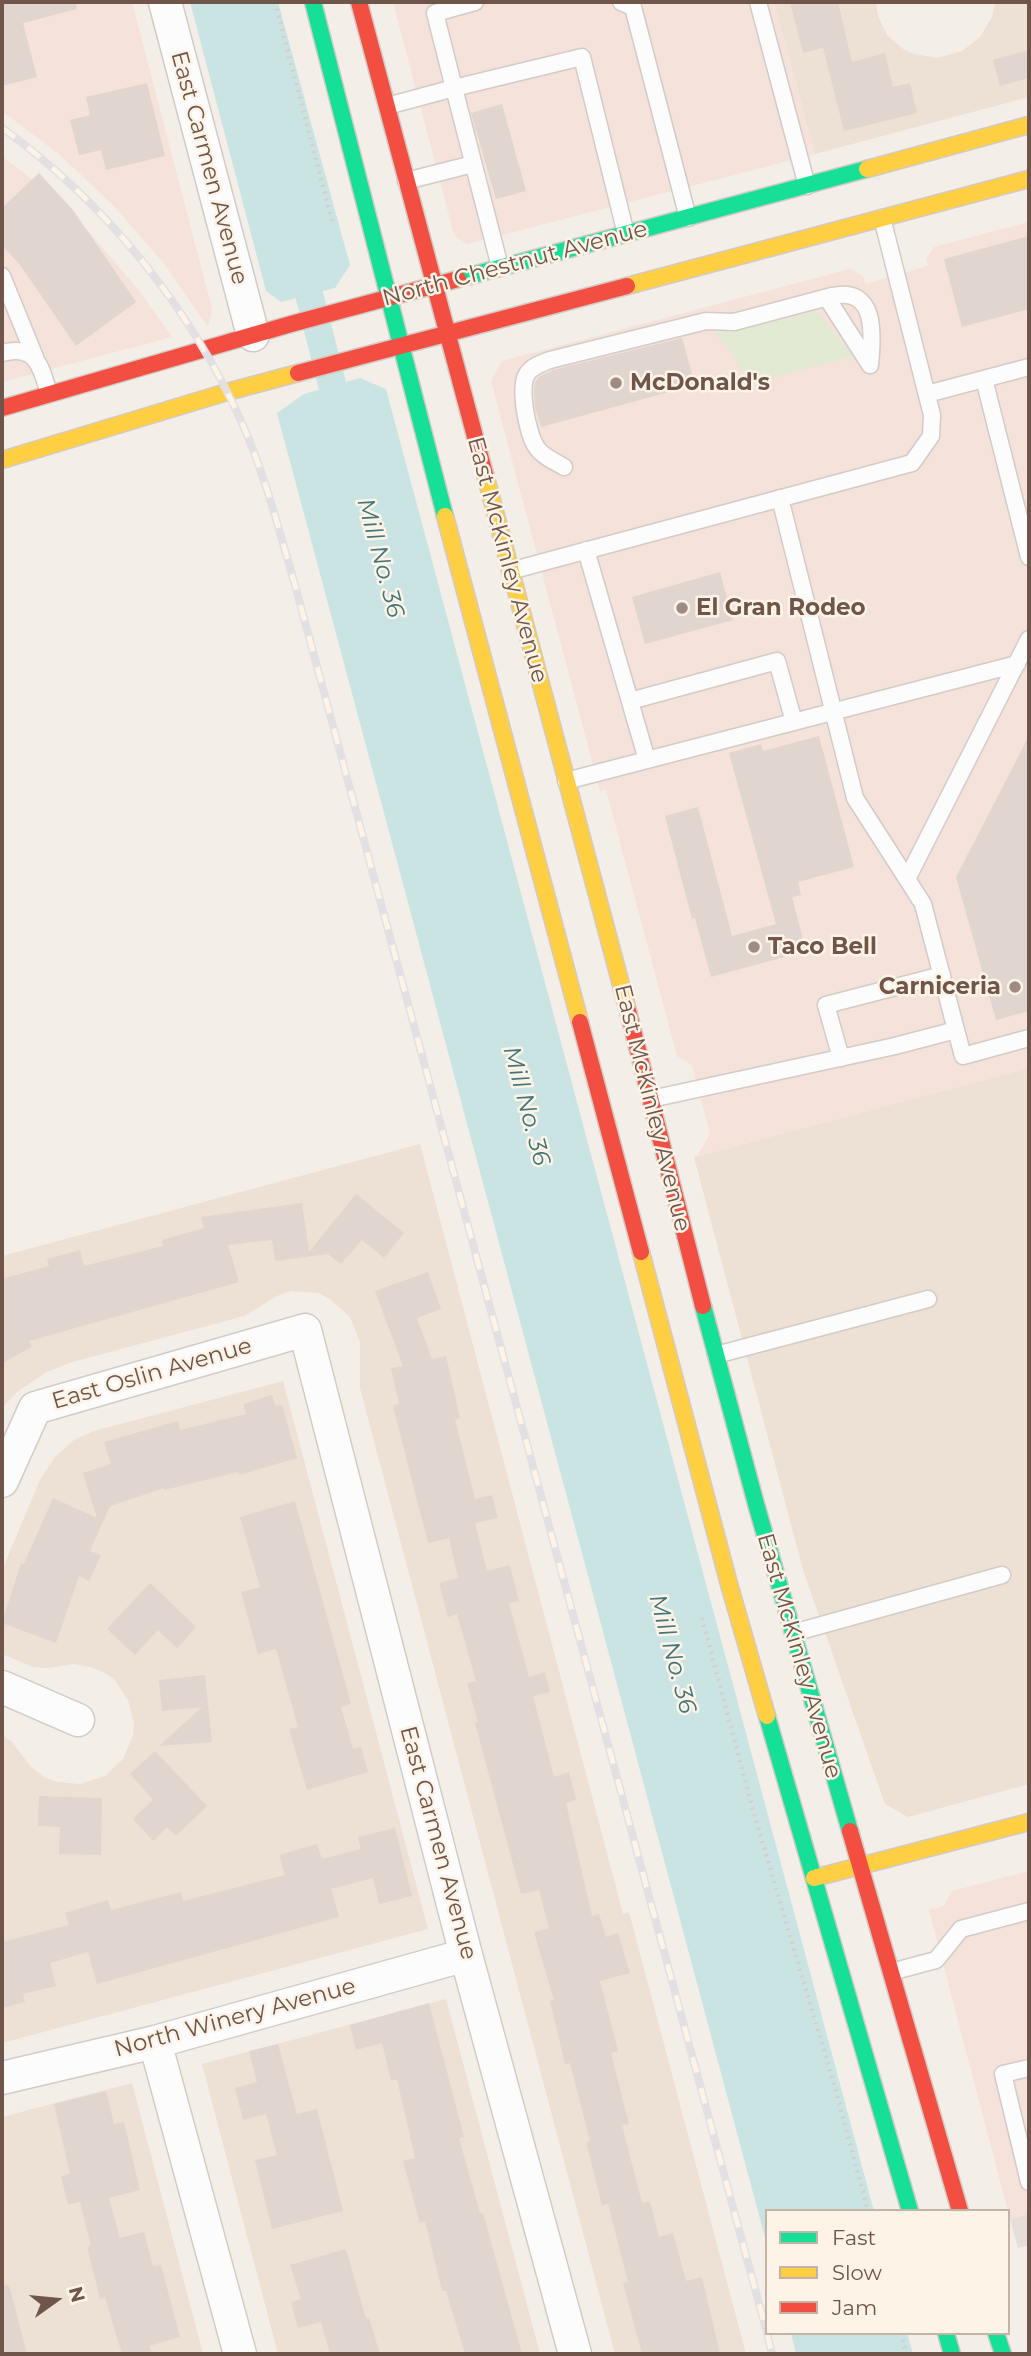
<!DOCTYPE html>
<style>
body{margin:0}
#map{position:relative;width:1031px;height:2356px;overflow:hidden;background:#f4eee8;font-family:Montserrat,sans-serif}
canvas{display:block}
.frame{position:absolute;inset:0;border:4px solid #6f554a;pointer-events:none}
.legend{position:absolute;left:765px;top:2209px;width:245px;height:126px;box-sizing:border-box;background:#fdf3e7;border:2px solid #c4b4a8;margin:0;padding:9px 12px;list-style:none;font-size:21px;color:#6f554a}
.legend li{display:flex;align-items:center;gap:14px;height:35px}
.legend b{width:35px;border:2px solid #c4b4a8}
.north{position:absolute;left:21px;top:2265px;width:70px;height:70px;-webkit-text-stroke:5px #fdf3e7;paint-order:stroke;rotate:75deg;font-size:19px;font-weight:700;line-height:28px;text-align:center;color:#6f554a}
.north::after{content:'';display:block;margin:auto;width:24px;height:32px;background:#6f554a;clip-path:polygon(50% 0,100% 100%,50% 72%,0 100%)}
</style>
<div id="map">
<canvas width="1031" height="2356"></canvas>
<div class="frame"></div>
<ul class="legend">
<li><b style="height:9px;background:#16e098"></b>Fast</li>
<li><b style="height:9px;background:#ffcf43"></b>Slow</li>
<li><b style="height:9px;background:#f24e42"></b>Jam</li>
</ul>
<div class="north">N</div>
</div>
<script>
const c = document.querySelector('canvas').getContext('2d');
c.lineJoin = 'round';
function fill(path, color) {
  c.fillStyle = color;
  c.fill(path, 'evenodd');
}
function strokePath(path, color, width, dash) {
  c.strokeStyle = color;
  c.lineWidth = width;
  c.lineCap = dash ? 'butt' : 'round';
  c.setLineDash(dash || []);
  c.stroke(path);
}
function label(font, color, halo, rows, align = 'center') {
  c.font = font + ' Montserrat,sans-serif';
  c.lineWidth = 5;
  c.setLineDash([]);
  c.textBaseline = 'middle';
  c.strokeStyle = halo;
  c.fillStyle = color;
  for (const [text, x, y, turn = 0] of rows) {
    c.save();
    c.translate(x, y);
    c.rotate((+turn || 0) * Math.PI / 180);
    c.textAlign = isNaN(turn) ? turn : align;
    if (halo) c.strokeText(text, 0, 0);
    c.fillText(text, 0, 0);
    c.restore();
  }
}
const residential = new Path2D(`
 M 774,2 L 876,2 L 878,16 L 887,35 L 903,49 L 914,54 L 938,58 L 962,51 L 980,37 L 992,17 L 995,2 L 1029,2 L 1029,97 L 815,154 Z
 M 1029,1068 L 1029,1784 L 908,1817 L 885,1804 L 803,1570 L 694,1157 Z
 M 420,1144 L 623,1914 L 629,1912 L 746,2354 L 615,2354 L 360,1388 L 360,1342 L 350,1317 L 330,1299 L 318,1293 L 291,1291 L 277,1296 L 244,1316 L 69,1363 L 45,1373 L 17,1392 L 2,1408 L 2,1256 Z
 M 283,1381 L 428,1929 L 2,2043 L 2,1734 L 12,1742 L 31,1767 L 44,1777 L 56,1782 L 81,1784 L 105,1776 L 123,1759 L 133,1736 L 134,1724 L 128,1700 L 114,1679 L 103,1672 L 91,1667 L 74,1664 L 48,1668 L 33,1667 L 2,1654 L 2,1570 L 40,1480 L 54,1458 L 74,1440 L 94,1431 Z
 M 446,1999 L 540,2354 L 278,2354 L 202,2064 Z
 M 132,2083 L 203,2354 L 2,2354 L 2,2117 Z`);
const commercial = new Path2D(`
 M 2,2 L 132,2 L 212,309 L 208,327 L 165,265 L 115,207 L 60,155 L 2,111 Z
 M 393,2 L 774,2 L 815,154 L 467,244 L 456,237 L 453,231 Z
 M 2,156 L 47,191 L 90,233 L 137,288 L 172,337 L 2,382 Z
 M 1029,222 L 1029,1068 L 697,1156 L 710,1134 L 692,1065 L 677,1056 L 606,790 L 600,791 L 491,381 L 502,361 L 850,269 L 863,276 L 865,284 L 928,266 L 926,259 L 934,247 Z
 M 1029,1871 L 1029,2214 L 1010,2219 L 929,1910 L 944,1906 L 952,1891 Z`);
const industrial = new Path2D(`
 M 1029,2214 L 1029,2245 L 1018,2248 L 1010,2219 Z`);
const green = new Path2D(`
 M 817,312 L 853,356 L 749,384 L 729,348 L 714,333 L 734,331 Z`);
const water = new Path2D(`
 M 190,2 L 278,2 L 350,265 L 335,288 L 281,302 L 266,291 Z
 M 360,378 L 386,389 L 874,2211 L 767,2211 L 767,2245 L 277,413 L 304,394 Z
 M 791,2333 L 907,2333 L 913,2354 L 796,2354 Z`);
const canal = new Path2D(`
 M 300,259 L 342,423`);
const building = new Path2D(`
 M 2,2 L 76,2 L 77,9 L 23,23 L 37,77 L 2,86 Z
 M 790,2 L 838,2 L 852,62 L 885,53 L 893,87 L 910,83 L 917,113 L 844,131 L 823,48 L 803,53 Z
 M 1029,50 L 1029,78 L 1000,86 L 993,60 Z
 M 147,83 L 165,156 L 106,170 L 101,150 L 79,155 L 70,120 L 90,115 L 86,97 Z
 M 502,104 L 526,191 L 496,199 L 471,113 Z
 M 39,173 L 73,210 L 136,302 L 76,346 L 20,265 L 2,245 L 2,208 Z
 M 1029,236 L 1029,309 L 962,327 L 944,259 Z
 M 682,338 L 695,385 L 541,427 L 535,407 L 534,390 L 535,382 L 540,376 L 553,370 Z
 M 720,572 L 733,620 L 645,644 L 632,597 Z
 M 819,736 L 854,867 L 798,882 L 801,895 L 792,897 L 806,951 L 711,977 L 695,918 L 692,919 L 665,816 L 698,807 L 732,936 L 776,924 L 729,753 L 761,744 L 763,751 Z
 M 1029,736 L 1029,1011 L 996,1020 L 956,877 Z
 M 356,1194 L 404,1233 L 384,1258 L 362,1240 L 341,1264 L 328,1254 L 275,1261 L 272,1240 L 228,1245 L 239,1282 L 29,1341 L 32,1347 L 2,1363 L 2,1279 L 49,1266 L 47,1259 L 80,1250 L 84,1266 L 163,1246 L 162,1240 L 204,1228 L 201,1217 L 302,1203 L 309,1252 Z
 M 428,1272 L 441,1309 L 417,1318 L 432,1359 L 446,1356 L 460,1418 L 455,1420 L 475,1499 L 492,1495 L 498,1518 L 475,1523 L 487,1571 L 510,1565 L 519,1601 L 509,1603 L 529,1677 L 545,1672 L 550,1692 L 533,1696 L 554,1777 L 569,1772 L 576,1800 L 566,1803 L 592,1916 L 599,1914 L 606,1937 L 618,1933 L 630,1973 L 600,1981 L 618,2051 L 611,2053 L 629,2124 L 622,2125 L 642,2203 L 650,2201 L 659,2237 L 673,2233 L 686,2281 L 702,2277 L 720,2354 L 642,2354 L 623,2283 L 628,2282 L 608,2204 L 602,2205 L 586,2142 L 590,2141 L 570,2063 L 565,2064 L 550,2001 L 554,2000 L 534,1932 L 549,1928 L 539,1890 L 521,1894 L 475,1723 L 478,1722 L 467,1683 L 476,1681 L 457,1614 L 448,1617 L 439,1583 L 458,1578 L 449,1538 L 428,1543 L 393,1406 L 399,1404 L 391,1368 L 403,1366 L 375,1291 Z
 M 272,1395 L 275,1406 L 282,1405 L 297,1458 L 239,1475 L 238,1472 L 164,1490 L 164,1488 L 110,1506 L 90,1551 L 101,1555 L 89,1581 L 79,1576 L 56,1643 L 2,1623 L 21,1563 L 24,1564 L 53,1498 L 97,1518 L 83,1473 L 111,1464 L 104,1442 L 178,1421 L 180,1430 L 246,1414 L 243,1404 Z
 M 295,1501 L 351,1704 L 341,1707 L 353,1749 L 361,1747 L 368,1772 L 307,1790 L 289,1729 L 298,1727 L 276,1649 L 258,1654 L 241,1592 L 260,1587 L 240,1517 Z
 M 150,1583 L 196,1627 L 177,1648 L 158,1630 L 135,1655 L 107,1629 Z
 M 205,1675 L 212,1742 L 159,1746 L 202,1707 L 162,1711 L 159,1680 Z
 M 155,1751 L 207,1806 L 176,1836 L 167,1827 L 153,1841 L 133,1819 L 153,1800 L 130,1774 Z
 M 39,1796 L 102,1798 L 101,1855 L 59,1854 L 60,1827 L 38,1826 Z
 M 395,1828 L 412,1896 L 379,1904 L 373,1878 L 331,1889 L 339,1917 L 97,1984 L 88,1952 L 50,1963 L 56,1986 L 23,1994 L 25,2002 L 2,2008 L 2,1942 L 69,1925 L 65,1913 L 108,1900 L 111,1910 L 181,1892 L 183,1901 L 285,1875 L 279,1855 L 317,1844 L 322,1859 L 361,1849 L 358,1837 Z
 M 429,2003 L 464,2137 L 459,2138 L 480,2213 L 483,2213 L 522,2354 L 465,2354 L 446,2291 L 442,2291 L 425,2221 L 420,2223 L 403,2161 L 415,2158 L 397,2079 L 391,2081 L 382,2043 L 356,2050 L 350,2025 Z
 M 278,2044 L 297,2114 L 317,2109 L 343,2211 L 272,2229 L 255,2160 L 277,2155 L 266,2114 L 243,2120 L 235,2088 L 257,2082 L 249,2051 Z
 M 106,2091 L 114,2124 L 124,2122 L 140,2190 L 109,2198 L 120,2238 L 144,2232 L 153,2266 L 161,2265 L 180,2337 L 149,2346 L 152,2354 L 122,2354 L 105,2297 L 100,2299 L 87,2247 L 91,2246 L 80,2202 L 68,2205 L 61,2176 L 70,2174 L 54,2104 Z
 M 346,2249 L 366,2319 L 369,2318 L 380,2354 L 330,2354 L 321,2322 L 298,2328 L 291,2302 L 301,2299 L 290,2265 Z
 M 9,2285 L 27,2354 L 2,2354 L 2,2286 Z`);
const path = new Path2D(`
 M 275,2 L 332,221
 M 702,1618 L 755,1817 L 836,2091 L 868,2211
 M 901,2333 L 906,2354`);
const lane = new Path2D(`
 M 621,2 L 633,7 L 688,218
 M 758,2 L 807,186
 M 387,106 L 454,88 L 435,13 L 475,2
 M 406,181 L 473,164
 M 500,267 L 454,88 L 582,57 L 626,234
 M 2,276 L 35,357
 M 827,298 L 870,365
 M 2,353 C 37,344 41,367 49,394
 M 984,379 L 1029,557
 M 927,394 L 1029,367
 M 564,467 C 556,462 543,457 537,448 C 528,436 518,387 527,374 C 532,366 542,363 550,360 L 706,321 L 734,322 L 832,296 C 877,286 873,335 870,365
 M 586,550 L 647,760
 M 510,571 L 912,463 L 931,436 L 932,415 L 882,218
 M 630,701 L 777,661 L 794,722
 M 566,781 L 1017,664
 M 907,879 L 1029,639
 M 956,1030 L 963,1056 L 1029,1038
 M 841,1058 L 826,1005 L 942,975
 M 651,1099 L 895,1046 L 956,1030 L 923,904 L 855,798 L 780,498
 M 716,1355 L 928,1299
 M 793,1633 L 1002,1575
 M 891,1972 L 936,1960 L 961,1929 L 1029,1911
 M 1029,2068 L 1003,2074 L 1029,2182`);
const street = new Path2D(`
 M 165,2 L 253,335
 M 2,1481 L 35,1408 L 305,1330 L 466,1955 L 575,2354
 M 2,1687 L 78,1720
 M 155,2042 L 240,2354
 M 2,2078 L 155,2042 L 466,1955`);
const fast = new Path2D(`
 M 313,2 L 445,516
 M 458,279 L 867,169
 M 703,1306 L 756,1504 L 850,1831
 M 767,1716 L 910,2211
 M 946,2333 L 952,2354
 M 996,2333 L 1003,2354`);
const slow = new Path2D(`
 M 867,169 L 1029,125
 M 627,286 L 1029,179
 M 2,460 L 227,392 L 298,373
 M 485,474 L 628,1011
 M 445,516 L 580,1022
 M 641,1252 L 729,1584 L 767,1716
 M 814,1878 L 1029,1822`);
const jam = new Path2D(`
 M 359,2 L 485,474
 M 298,373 L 627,286
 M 2,408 L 291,324 L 458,279
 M 628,1011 L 703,1306
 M 580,1022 L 641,1252
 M 850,1831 L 960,2211`);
const rail = new Path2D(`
 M 2,128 C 105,202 190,307 242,423 C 265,475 279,530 295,585 L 767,2333
 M 767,2333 L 772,2354`);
const markers = [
 [616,383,7,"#9e8b81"],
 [682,608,7,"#9e8b81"],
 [754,947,7,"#9e8b81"],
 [1015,987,7,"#9e8b81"]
];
const streetNames = [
 ["East Carmen Avenue",209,168,75],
 ["North Chestnut Avenue",515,264,-15],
 ["East McKinley Avenue",507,560,75],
 ["East McKinley Avenue",652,1108,76],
 ["East Oslin Avenue",152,1374,-16],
 ["East McKinley Avenue",799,1656,74],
 ["East Carmen Avenue",438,1843,75],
 ["North Winery Avenue",235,2018,-15]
];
const poiNames = [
 ["McDonald's",630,383],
 ["El Gran Rodeo",696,608],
 ["Taco Bell",768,947],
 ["Carniceria",1001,987,"right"]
];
const waterNames = [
 ["Mill No. 36",380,558,75],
 ["Mill No. 36",526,1106,75],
 ["Mill No. 36",672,1654,75]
];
fill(residential, '#ede0d5');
fill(commercial, '#f4e2db');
fill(industrial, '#e6ded8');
fill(green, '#e2ead3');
fill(water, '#cae4e4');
strokePath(canal, '#cae4e4', 28);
fill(building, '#e0d6cf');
strokePath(lane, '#d3cbc6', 19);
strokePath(street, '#d3cbc6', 35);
strokePath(fast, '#d3cac4', 19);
strokePath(slow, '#d3cac4', 19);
strokePath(jam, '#d3cac4', 19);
strokePath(path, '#d5ceca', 4.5, [2, 5]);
strokePath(lane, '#fdfcfc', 16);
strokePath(street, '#fdfcfc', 32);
strokePath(fast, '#16e098', 16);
strokePath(slow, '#ffcf43', 16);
strokePath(jam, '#f24e42', 16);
strokePath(rail, '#e3e0e4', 8);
strokePath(rail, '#fdf3e7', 5, [16]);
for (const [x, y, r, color] of markers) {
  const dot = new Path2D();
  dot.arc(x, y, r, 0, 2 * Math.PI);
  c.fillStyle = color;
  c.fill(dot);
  strokePath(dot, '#fdf3e7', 2.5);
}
label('23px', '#6f554a', '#fdf3e7', streetNames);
label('bold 23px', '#6f554a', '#fdf3e7', poiNames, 'left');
label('italic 24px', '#43767b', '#fdf3e7', waterNames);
</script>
